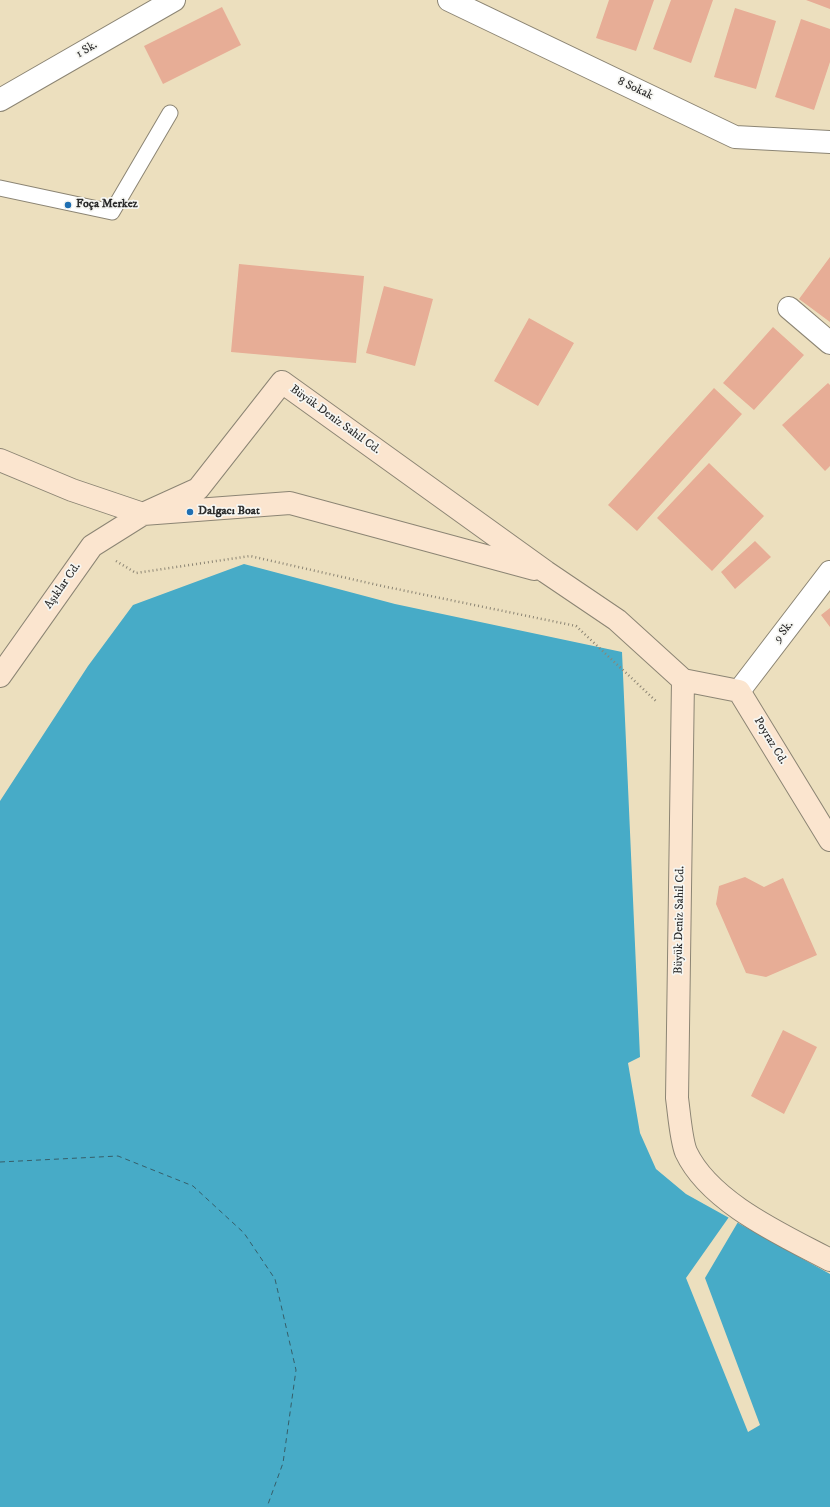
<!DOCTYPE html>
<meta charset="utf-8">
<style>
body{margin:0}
canvas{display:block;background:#ecdfbe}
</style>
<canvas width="830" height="1507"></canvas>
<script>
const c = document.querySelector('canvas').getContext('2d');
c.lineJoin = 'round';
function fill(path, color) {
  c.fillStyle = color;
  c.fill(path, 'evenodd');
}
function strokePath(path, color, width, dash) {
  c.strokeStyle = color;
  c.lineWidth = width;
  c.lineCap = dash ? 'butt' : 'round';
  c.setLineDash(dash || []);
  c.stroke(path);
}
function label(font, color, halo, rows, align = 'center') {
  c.font = font + ' "IM FELL DW Pica",serif';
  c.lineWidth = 3.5;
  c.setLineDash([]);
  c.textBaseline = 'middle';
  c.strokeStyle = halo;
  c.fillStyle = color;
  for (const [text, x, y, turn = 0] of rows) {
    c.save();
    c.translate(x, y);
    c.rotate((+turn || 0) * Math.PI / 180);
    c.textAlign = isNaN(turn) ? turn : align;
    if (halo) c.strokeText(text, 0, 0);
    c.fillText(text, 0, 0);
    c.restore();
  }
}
const water = new Path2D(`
 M 244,564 L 395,604 L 622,652 L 640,1057 L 628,1063 L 640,1133 L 656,1169 L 686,1194 L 830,1274 L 830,1507 L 0,1507 L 0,801 L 88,666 L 133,605 Z`);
const pier = new Path2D(`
 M 729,1217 L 738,1222 L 705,1278 L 760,1425 L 748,1432 L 686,1278 Z`);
const ferry = new Path2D(`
 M 0,1162 L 118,1156 L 193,1186 L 244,1233 L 275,1279 L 296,1370 L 283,1463 L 267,1507`);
const building = new Path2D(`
 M 609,0 L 654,0 L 636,51 L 596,38 Z
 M 671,0 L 713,0 L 691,63 L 653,49 Z
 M 806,0 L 830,0 L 830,9 Z
 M 222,7 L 241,45 L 163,84 L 144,46 Z
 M 735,8 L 776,21 L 756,89 L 714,77 Z
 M 801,19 L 830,29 L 830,62 L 814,110 L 775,97 Z
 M 830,257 L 830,322 L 799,299 Z
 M 239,264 L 364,276 L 356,363 L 231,352 Z
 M 384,286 L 433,299 L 415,366 L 366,353 Z
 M 529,318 L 574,343 L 538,406 L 494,381 Z
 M 773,327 L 804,355 L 754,410 L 723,383 Z
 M 828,383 L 830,385 L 830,466 L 825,471 L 782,425 Z
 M 714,388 L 742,414 L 637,531 L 608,505 Z
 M 709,463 L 764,516 L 712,571 L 657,518 Z
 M 755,541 L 771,557 L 735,589 L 721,572 Z
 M 830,608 L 830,627 L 821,615 Z
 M 745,877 L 764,887 L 783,878 L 817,955 L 766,977 L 746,973 L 716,904 L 719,886 Z
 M 783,1030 L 817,1047 L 784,1114 L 751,1096 Z`);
const path = new Path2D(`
 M 116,561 L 136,573 L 250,556 L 382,586 L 576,626 L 657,702`);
const lane = new Path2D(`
 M 0,188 L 112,212 L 170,113`);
const street = new Path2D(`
 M 449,0 L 735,137 L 830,142
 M 0,100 L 174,0
 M 789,308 L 830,343
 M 739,691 L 830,572`);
const secondary = new Path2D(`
 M 0,460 L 72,490 L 143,514 L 290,503 L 534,569
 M 0,676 L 92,546 L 143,514 L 198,489 L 282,382 L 546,572 L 617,620 L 683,680 L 677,1098 C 679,1112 681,1140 686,1152 C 710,1203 783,1235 830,1260
 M 683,680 L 739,691 L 830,840`);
const markers = [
 [68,205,4,"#1f6fb2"],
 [190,512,4,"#1f6fb2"]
];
const streetNames = [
 ["1 Sk.",87,50,-30],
 ["8 Sokak",635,89,25],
 ["Büyük Deniz Sahil Cd.",335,420,36],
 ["Aşıklar Cd.",63,586,-55],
 ["9 Sk.",784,632,-52],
 ["Poyraz Cd.",770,741,59],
 ["Büyük Deniz Sahil Cd.",680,920,-89]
];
const poiNames = [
 ["Foça Merkez",76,205],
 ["Dalgacı Boat",198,512]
];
fill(water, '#47abc7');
fill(pier, '#ecdfbe');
strokePath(ferry, '#365e69', 1, [5, 4]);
fill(building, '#e7ad96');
strokePath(lane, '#8c8574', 17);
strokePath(street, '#8c8574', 24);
strokePath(secondary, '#8c8574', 24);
strokePath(path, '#8c8574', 2.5, [1, 3]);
strokePath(lane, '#fff', 15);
strokePath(street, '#fff', 22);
strokePath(secondary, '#fbe5cf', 22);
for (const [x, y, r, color] of markers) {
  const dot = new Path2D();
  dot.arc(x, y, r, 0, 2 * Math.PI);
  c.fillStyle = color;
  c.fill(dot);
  strokePath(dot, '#f6f6f2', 1.5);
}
label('12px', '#2b2b2b', '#f6f6f2', streetNames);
label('bold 12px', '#2b2b2b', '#f6f6f2', poiNames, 'left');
</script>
